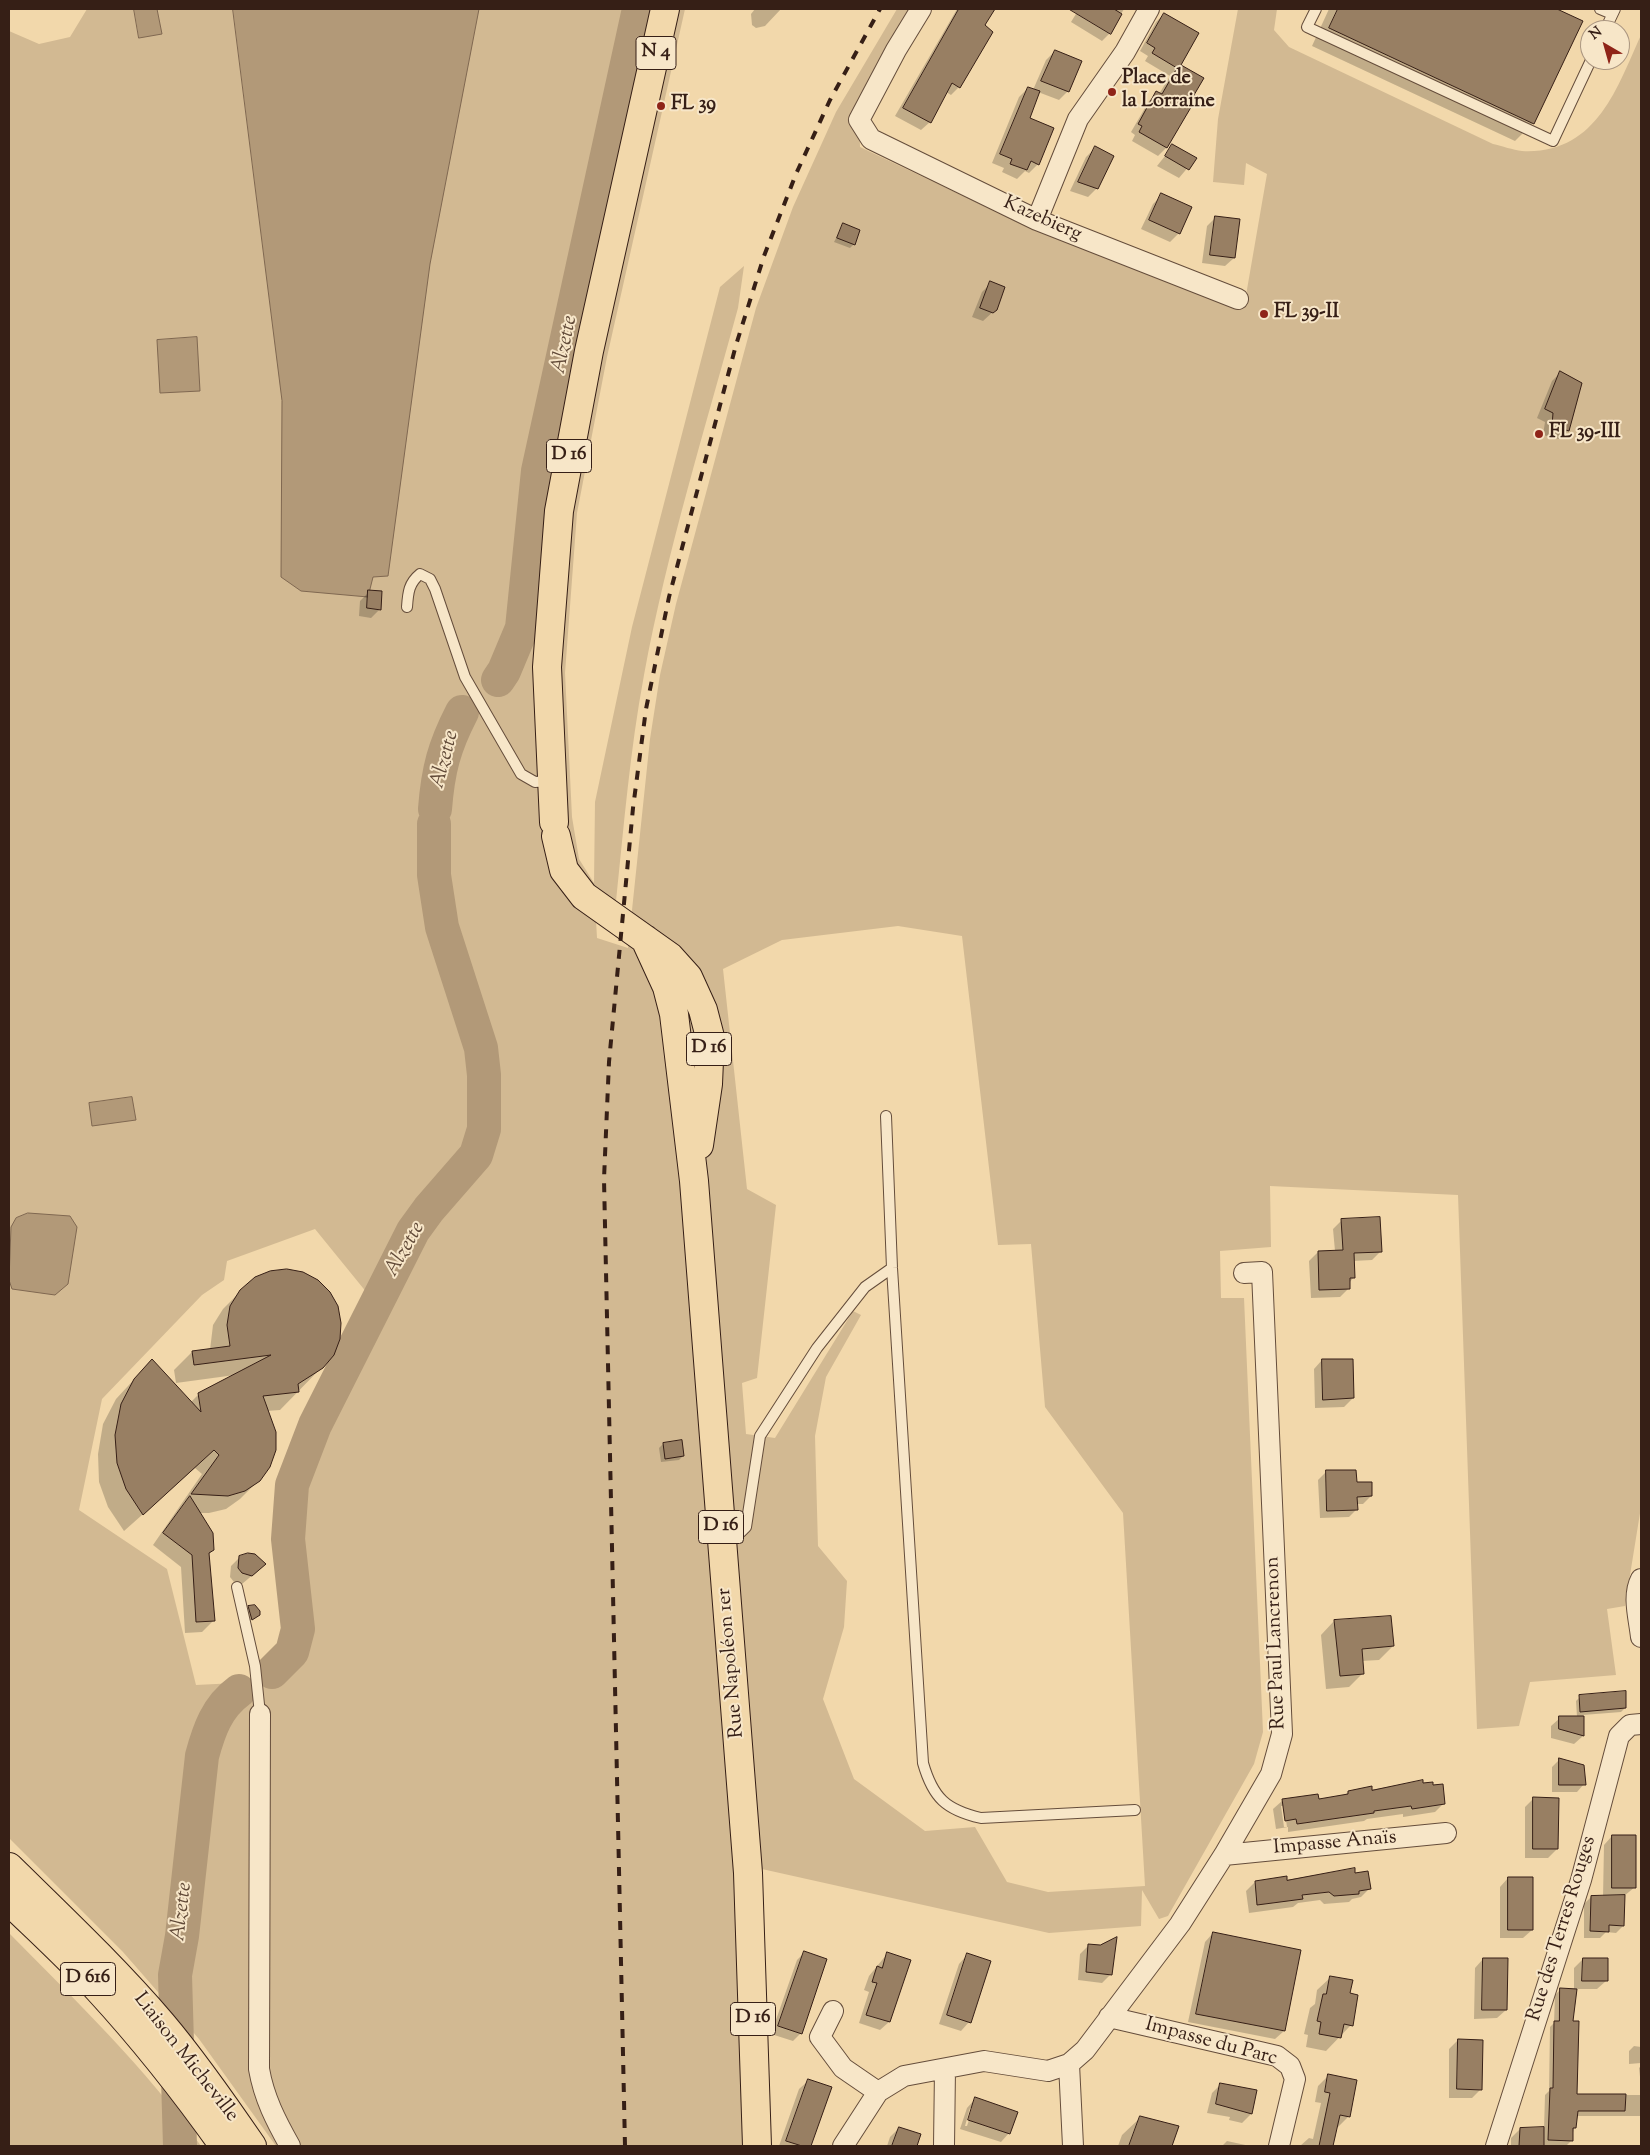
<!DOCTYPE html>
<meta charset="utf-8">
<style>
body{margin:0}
#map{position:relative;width:1650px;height:2155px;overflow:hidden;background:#f2d8ab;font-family:"Sorts Mill Goudy",serif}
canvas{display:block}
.frame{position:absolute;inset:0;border:10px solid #361f16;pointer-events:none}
.north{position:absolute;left:1580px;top:20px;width:50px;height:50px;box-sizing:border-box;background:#f7e6c8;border:1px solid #aa9681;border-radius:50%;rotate:322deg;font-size:14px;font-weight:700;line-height:20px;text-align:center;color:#361f16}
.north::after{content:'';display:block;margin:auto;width:18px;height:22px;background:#8f2418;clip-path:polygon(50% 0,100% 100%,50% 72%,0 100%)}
</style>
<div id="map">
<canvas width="1650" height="2155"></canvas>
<div class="frame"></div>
<div class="north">N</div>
</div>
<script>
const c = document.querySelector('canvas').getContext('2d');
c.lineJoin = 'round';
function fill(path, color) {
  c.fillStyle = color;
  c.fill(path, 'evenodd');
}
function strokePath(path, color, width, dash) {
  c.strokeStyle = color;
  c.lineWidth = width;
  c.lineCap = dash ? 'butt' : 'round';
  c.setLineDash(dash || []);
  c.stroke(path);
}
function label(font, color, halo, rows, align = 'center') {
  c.font = font + ' "Sorts Mill Goudy",serif';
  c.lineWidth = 4;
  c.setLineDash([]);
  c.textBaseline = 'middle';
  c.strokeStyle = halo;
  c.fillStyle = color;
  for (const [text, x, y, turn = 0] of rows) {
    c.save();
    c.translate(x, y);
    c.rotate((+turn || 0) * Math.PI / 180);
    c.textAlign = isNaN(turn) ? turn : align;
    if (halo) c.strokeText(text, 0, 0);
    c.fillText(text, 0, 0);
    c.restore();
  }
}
const green = new Path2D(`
 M 87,9 L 685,9 L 607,357 L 577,513 L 565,673 L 572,817 L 579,859 L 594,883 L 595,802 L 632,627 L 720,287 L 744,266 L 738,308 C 705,429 667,551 644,675 C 630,750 624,825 616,901 L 594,885 L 597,938 L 628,948 L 650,739 L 660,675 L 676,604 L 756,308 L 793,207 L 836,112 L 897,9 L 921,9 L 859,120 L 860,147 L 1035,230 L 1245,301 L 1267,174 L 1246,163 L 1244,185 L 1213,182 L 1218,119 L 1238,9 L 1277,9 L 1274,30 L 1289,47 L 1493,144 C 1502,146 1513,150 1522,151 C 1596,155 1617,88 1641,35 L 1641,1507 L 1625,1606 L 1607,1609 L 1616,1675 L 1530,1682 L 1519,1726 L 1477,1729 L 1458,1195 L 1270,1186 L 1271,1247 L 1220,1251 L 1221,1298 L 1244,1298 L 1263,1732 L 1254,1764 L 1168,1916 L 1159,1919 L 1142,1890 L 1141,1926 L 1049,1933 L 735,1863 L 745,2146 L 276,2146 L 199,2039 L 123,1952 L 9,1838 L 9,31 L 39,44 L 70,37 ZM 898,926 L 962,936 L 998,1245 L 1031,1244 L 1045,1407 L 1123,1513 L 1145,1886 L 1048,1892 L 1007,1882 L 975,1827 L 925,1831 L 854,1779 L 823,1699 L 844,1627 L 847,1581 L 818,1546 L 815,1436 L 826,1377 L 861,1315 L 853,1311 L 775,1438 L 746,1434 L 742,1383 L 757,1378 L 776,1205 L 747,1189 L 723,969 L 782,940 ZM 688,977 L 703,1010 L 674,1014 ZM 315,1229 L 376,1304 C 340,1375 285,1458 288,1540 C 289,1568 306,1631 291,1653 C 280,1671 257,1681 240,1691 L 236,1683 L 196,1685 L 167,1569 L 79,1510 L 102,1399 L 202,1295 L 224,1280 L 227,1261 Z
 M 9,1933 C 76,2001 146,2068 201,2146 L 9,2146 Z`);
const water = new Path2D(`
 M 134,9 L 157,9 L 162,34 L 139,38 Z
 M 233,9 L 479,9 L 430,264 L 388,576 L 373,577 L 368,597 L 301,591 L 281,577 L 282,401 Z
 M 197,337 L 200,391 L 160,393 L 157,340 Z
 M 132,1097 L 136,1120 L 92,1126 L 89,1103 Z
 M 28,1213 L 70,1216 L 77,1227 L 68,1284 L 55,1295 L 12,1289 L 9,1280 L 11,1227 L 16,1218 Z`);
const shadow = new Path2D(`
 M 755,9 L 781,9 L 765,26 L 756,28 L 752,25 L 751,14 Z
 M 957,9 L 994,9 L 983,25 L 959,87 L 951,95 L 946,92 L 930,122 L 921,130 L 895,116 Z
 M 1079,9 L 1124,9 L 1110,33 L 1102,41 L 1071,22 Z
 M 1329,9 L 1554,9 L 1581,22 L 1533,123 L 1515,141 L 1312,46 Z
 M 1164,14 L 1179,65 L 1192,95 L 1195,97 L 1166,148 L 1158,156 L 1132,141 L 1135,135 L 1131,132 L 1149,101 L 1157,93 L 1159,94 L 1170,76 L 1145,61 L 1148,56 L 1140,51 L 1156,22 Z
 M 1055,51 L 1080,62 L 1067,92 L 1059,100 L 1038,92 L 1028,119 L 1038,164 L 1029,173 L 1025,171 L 1017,179 L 1002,172 L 1004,168 L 992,163 L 1019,97 L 1028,88 L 1033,90 L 1046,60 Z
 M 1173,146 L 1195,159 L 1179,178 L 1157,166 Z
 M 1095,148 L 1097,188 L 1088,197 L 1070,191 L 1086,157 Z
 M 1162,195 L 1179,233 L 1170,242 L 1141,229 L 1153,204 Z
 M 1216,217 L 1234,258 L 1225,266 L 1202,263 L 1207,226 Z
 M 843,225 L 854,244 L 850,248 L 834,242 Z
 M 991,283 L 996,309 L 983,321 L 972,317 L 982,292 Z
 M 1560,373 L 1581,383 L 1568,431 L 1559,439 L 1543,435 L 1545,422 L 1537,418 L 1552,381 Z
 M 369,592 L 380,609 L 371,618 L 359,616 L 360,601 Z
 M 1342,1220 L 1381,1251 L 1372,1260 L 1353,1261 L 1354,1277 L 1349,1283 L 1349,1288 L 1340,1297 L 1311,1298 L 1309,1261 L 1318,1252 L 1335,1251 L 1333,1229 Z
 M 241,1291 L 322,1367 L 280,1410 L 267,1411 L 259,1480 L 240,1499 L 226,1509 L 209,1513 L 199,1513 L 213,1550 L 208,1555 L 214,1620 L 202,1632 L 185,1633 L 181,1567 L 153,1545 L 202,1474 L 195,1468 L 124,1531 L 108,1507 L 99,1482 L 98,1454 L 103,1424 L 116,1399 L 152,1360 L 191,1402 L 199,1394 L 235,1375 L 176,1383 L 174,1370 L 192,1352 L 210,1350 L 213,1325 L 223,1309 Z
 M 1322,1360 L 1353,1398 L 1344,1407 L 1315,1408 L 1314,1369 Z
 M 663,1444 L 683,1456 L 679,1460 L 661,1462 L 659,1448 Z
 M 1326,1472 L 1356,1483 L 1371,1496 L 1363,1504 L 1357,1504 L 1357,1509 L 1349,1517 L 1320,1518 L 1318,1480 Z
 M 240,1557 L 255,1573 L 242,1584 L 234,1582 L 230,1577 L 231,1566 Z
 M 249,1608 L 259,1614 L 248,1623 L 245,1612 Z
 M 1390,1618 L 1393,1646 L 1379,1660 L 1361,1661 L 1362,1674 L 1349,1687 L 1326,1689 L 1321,1635 L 1334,1621 Z
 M 1580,1697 L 1625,1708 L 1621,1712 L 1583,1715 L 1583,1736 L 1574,1744 L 1551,1738 L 1551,1726 L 1560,1718 L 1577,1717 L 1576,1701 Z
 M 1559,1760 L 1584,1784 L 1577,1792 L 1552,1792 L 1552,1767 Z
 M 1422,1784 L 1432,1787 L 1444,1803 L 1435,1812 L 1403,1817 L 1403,1814 L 1367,1819 L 1364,1821 L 1288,1832 L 1288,1827 L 1276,1829 L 1273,1809 L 1282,1801 L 1318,1801 L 1344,1796 L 1348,1792 ZM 1281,1806 L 1284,1806 L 1287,1827 L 1284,1827 Z
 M 1534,1798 L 1557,1849 L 1548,1858 L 1525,1858 L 1525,1807 Z
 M 1612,1836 L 1635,1887 L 1624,1896 L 1623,1926 L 1616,1933 L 1606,1932 L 1600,1938 L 1584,1938 L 1584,1904 L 1591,1897 L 1603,1897 L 1604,1845 Z
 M 1354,1874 L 1369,1889 L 1361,1897 L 1352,1899 L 1349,1902 L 1324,1904 L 1320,1900 L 1298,1903 L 1293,1907 L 1249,1913 L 1246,1891 L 1255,1882 L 1286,1882 Z
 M 1508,1878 L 1532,1930 L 1523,1938 L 1500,1938 L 1500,1887 Z
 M 1213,1933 L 1284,2031 L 1275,2039 L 1188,2022 L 1205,1942 Z
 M 1089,1945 L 1111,1974 L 1102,1983 L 1078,1980 L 1080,1954 Z
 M 805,1952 L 801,2033 L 793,2041 L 771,2034 L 797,1960 Z
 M 887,1954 L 889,2022 L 880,2030 L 859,2023 L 869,1992 L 864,1990 L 869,1976 Z
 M 967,1955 L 969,2022 L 961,2031 L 939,2024 L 959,1964 Z
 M 1483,1959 L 1506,2010 L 1497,2018 L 1474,2019 L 1475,1968 Z
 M 1583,1959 L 1606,1981 L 1597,1989 L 1576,1989 L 1572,2022 L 1576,2095 L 1641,2095 L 1641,2116 L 1577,2116 L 1571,2141 L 1566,2146 L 1511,2146 L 1511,2138 L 1520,2129 L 1544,2129 L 1545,2095 L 1549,2091 L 1550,2027 L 1554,2023 L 1555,1995 L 1560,1990 L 1574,1990 L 1574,1968 Z
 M 1331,1977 L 1349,1994 L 1351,2025 L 1326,2051 L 1306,2047 L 1308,2035 L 1304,2034 L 1310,2008 L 1315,2004 L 1317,1990 Z
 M 1458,2040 L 1481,2089 L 1472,2098 L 1449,2098 L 1449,2049 Z
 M 1634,2046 L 1641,2047 L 1641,2063 L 1629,2064 L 1629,2051 Z
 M 1641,2066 L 1641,2086 L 1639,2068 Z
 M 1329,2075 L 1349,2116 L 1338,2127 L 1336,2126 L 1332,2146 L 1300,2146 L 1309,2138 L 1313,2139 L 1321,2103 L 1315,2102 L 1318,2086 Z
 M 808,2081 L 830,2088 L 810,2146 L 779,2146 L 799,2089 Z
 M 1221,2084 L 1251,2114 L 1242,2123 L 1229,2120 L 1230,2117 L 1207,2113 L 1212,2093 Z
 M 975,2099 L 1009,2133 L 1001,2142 L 960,2129 L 967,2108 ZM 970,2108 L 973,2108 L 967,2126 L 965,2126 Z
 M 1141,2117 L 1178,2127 L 1171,2146 L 1118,2146 L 1122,2135 Z
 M 899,2128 L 919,2135 L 915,2146 L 887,2146 L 890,2137 Z
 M 1227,2141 L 1250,2146 L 1222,2146 Z`);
const river = new Path2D(`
 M 498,680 L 504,671 L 522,628 L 538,471 L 639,9
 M 435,809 C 438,770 444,747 462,712
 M 272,1672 L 292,1652 L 298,1629 L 288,1539 L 292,1485 L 315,1425 L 413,1231 L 429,1209 L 476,1155 L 484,1129 L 484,1075 L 481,1048 L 442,927 L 434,875 L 434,824
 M 180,2146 L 175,1975 L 182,1936 L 202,1756 C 209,1730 217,1707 239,1691`);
const building = new Path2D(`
 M 959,9 L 995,9 L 985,25 L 993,32 L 960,88 L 952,83 L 931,123 L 903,108 Z
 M 1069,9 L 1114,9 L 1122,14 L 1111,34 Z
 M 1338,9 L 1557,9 L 1583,21 L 1534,124 L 1329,28 Z
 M 1164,13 L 1199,33 L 1181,65 L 1204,78 L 1194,95 L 1197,97 L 1167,148 L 1139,132 L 1142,126 L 1138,124 L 1156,91 L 1162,94 L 1177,68 L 1152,53 L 1155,48 L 1147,43 Z
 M 1055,50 L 1082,61 L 1069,92 L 1041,81 Z
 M 1028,87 L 1040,91 L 1030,118 L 1054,128 L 1039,165 L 1031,161 L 1027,170 L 1010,164 L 1012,159 L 1000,154 Z
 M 1172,144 L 1197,158 L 1189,170 L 1165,156 Z
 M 1095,146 L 1114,156 L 1098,189 L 1078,182 Z
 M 1161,193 L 1192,207 L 1180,234 L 1149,220 Z
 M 1215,216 L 1240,219 L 1235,258 L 1210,255 Z
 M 843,223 L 860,230 L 855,245 L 837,238 Z
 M 990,281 L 1005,287 L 997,310 L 993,313 L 980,308 Z
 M 1560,371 L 1582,383 L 1569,431 L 1552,426 L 1553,413 L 1545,409 Z
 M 368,590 L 382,591 L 381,610 L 367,608 Z
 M 1380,1217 L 1382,1252 L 1354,1253 L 1355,1278 L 1350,1278 L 1350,1289 L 1319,1290 L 1318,1251 L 1343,1250 L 1341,1219 Z
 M 287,1269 L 303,1272 L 318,1280 L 330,1292 L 338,1306 L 341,1323 L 340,1339 L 334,1355 L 323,1368 L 298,1384 L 299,1392 L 263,1396 L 276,1432 L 276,1450 L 270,1467 L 260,1481 L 245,1491 L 228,1496 L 191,1494 L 219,1455 L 214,1450 L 143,1515 L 126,1489 L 117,1463 L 115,1435 L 121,1404 L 134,1379 L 152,1359 L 201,1412 L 198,1393 L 271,1355 L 194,1365 L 192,1351 L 230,1346 L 227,1325 L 230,1306 L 240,1290 L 255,1277 L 270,1271 Z
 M 1322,1359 L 1353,1359 L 1354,1398 L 1323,1400 Z
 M 682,1440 L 684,1456 L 665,1459 L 663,1443 Z
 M 1326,1470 L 1356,1470 L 1357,1482 L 1372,1482 L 1372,1496 L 1357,1497 L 1358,1510 L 1327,1511 Z
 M 190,1496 L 213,1533 L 214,1550 L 209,1553 L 215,1621 L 196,1622 L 192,1555 L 163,1533 Z
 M 248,1553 L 255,1554 L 266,1564 L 252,1576 L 242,1573 L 238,1568 L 239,1556 Z
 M 255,1605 L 260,1611 L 260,1615 L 252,1620 L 248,1606 Z
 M 1391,1616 L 1394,1646 L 1362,1649 L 1364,1674 L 1340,1676 L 1334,1620 Z
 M 1626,1691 L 1626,1708 L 1580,1712 L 1579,1695 Z
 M 1559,1716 L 1584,1716 L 1584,1736 L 1559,1729 Z
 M 1559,1758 L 1584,1765 L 1586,1785 L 1559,1785 Z
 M 1423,1780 L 1423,1783 L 1433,1782 L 1433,1785 L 1443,1784 L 1445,1804 L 1412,1809 L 1411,1806 L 1374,1811 L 1374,1813 L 1297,1824 L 1296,1819 L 1285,1821 L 1282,1799 L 1318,1794 L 1319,1799 L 1348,1794 L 1348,1791 L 1372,1786 L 1372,1790 Z
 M 1533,1797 L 1559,1798 L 1558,1849 L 1533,1849 Z
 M 1612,1835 L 1636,1835 L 1636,1888 L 1612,1888 Z
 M 1355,1868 L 1355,1873 L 1368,1871 L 1371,1889 L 1359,1891 L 1359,1894 L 1334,1896 L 1329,1892 L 1302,1895 L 1303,1899 L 1257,1905 L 1255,1881 L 1287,1876 L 1287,1880 Z
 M 1508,1877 L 1533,1877 L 1533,1930 L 1508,1930 Z
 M 1625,1895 L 1624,1926 L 1609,1925 L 1609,1932 L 1590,1931 L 1591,1896 Z
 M 1213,1932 L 1301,1950 L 1285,2031 L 1196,2014 Z
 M 1117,1937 L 1112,1975 L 1086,1972 L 1088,1944 L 1100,1945 Z
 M 804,1951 L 827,1959 L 802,2034 L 778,2026 Z
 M 887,1952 L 911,1960 L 890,2022 L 866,2015 L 877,1983 L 872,1982 L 877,1966 L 882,1968 Z
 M 967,1953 L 991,1961 L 971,2023 L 947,2015 Z
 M 1483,1958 L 1508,1958 L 1507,2010 L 1482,2010 Z
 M 1583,1958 L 1608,1958 L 1608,1981 L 1582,1981 Z
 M 1330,1976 L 1353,1980 L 1350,1993 L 1358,1995 L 1353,2026 L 1344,2024 L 1341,2038 L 1319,2034 L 1321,2022 L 1317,2021 L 1323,1994 L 1326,1994 Z
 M 1560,1988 L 1577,1989 L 1573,2021 L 1579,2021 L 1577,2094 L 1626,2094 L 1625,2111 L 1578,2111 L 1576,2128 L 1573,2128 L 1573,2141 L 1548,2140 L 1550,2088 L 1553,2088 L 1554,2021 L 1559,2021 Z
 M 1458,2039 L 1483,2040 L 1482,2090 L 1457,2089 Z
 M 1328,2074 L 1357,2080 L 1350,2117 L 1340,2115 L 1333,2146 L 1319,2146 L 1330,2093 L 1325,2092 Z
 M 808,2079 L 832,2087 L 811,2146 L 802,2146 L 786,2141 Z
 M 1220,2083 L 1257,2090 L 1252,2114 L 1216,2104 Z
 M 975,2097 L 1018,2112 L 1010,2134 L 968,2120 Z
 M 1140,2116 L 1179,2126 L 1172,2146 L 1129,2146 Z
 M 899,2127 L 921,2134 L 917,2146 L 892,2146 Z
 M 1544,2127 L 1544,2146 L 1519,2146 L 1520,2128 Z`);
const lane = new Path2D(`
 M 1316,9 L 1307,27 L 1553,141 L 1591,60
 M 1600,9 L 1612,14
 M 1605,30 L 1615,9
 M 407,607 C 408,592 409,583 420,574 L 430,579 L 435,589 L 465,677 L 521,774 L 535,782 L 550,781
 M 886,1116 L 892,1268 L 923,1763 C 933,1798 946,1810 981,1818 L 1135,1810
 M 723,1534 L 741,1532 L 746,1527 L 760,1436 L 817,1348 L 865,1287 L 892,1268
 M 237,1587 L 255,1666 L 260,1714`);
const street = new Path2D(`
 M 921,9 L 896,50 L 859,120 L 871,139 L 1037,220 L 1238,299
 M 1037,220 L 1078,119 L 1125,52 L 1149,9
 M 1641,1579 C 1632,1596 1639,1618 1641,1637
 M 260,1714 L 259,2069 C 264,2098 276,2121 290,2146
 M 1224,1855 L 1446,1833
 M 833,2011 L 820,2037 L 843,2068 L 878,2092
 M 1109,2017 L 1277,2056 L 1290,2066 L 1295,2079 L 1279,2146
 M 1069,2064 L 1073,2146
 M 843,2146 L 878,2092 L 904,2076 L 984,2061 L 1048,2071 L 1069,2064 L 1085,2050 L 1180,1924 L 1224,1855 L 1271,1774 L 1282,1734 L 1262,1272 L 1244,1273
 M 944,2146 L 945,2069
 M 1496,2146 L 1581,1880 L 1619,1736 L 1630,1725 L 1641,1724`);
const primary = new Path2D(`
 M 554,822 L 547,667 L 559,511 L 589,351 L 665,9
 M 556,836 L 564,870 L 584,896 L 670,957 L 688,977 L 703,1010 L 710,1037 L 708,1084 L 699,1145
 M 645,939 L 667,987 L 674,1014 L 694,1181 L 748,1873 L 757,2146`);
const highway = new Path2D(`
 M 9,1867 C 61,1918 114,1968 162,2024 C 195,2063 224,2105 252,2146
 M 9,1901 C 39,1930 70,1958 98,1989 C 144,2039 185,2091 224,2146`);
const rail = new Path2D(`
 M 625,2146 L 604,1179 L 609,1062 L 633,808 L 646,709 L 669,597 L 736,345 L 764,256 L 796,174 L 830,100 L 880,9`);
const markers = [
 [1112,92,5,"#8f2418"],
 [661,106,5,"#8f2418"],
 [1264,314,5,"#8f2418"],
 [1539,434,5,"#8f2418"]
];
const shields = [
 [656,53,40],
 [569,456,45],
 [709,1049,45],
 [721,1527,45],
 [88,1979,55],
 [753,2019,45]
];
const shieldNames = [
 ["N 4",656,53],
 ["D 16",569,456],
 ["D 16",709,1049],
 ["D 16",721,1527],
 ["D 616",88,1979],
 ["D 16",753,2019]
];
const poiNames = [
 ["Place de",1122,80],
 ["la Lorraine",1122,103],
 ["FL 39",671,106],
 ["FL 39-II",1274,314],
 ["FL 39-III",1549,434]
];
const streetNames = [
 ["Kazebierg",1042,220,24],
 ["Rue Paul Lancrenon",1277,1643,-92],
 ["Rue Napoléon 1er",732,1663,-95],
 ["Impasse Anaïs",1335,1844,-5],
 ["Rue des Terres Rouges",1563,1929,-73],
 ["Impasse du Parc",1211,2043,15],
 ["Liaison Micheville",185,2058,52]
];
const waterNames = [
 ["Alzette",566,345,-78],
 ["Alzette",446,760,-75],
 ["Alzette",406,1250,-60],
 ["Alzette",183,1912,-83]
];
fill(green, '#d2b992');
fill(water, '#b29978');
strokePath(water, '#806851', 1);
fill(shadow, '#0003');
strokePath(river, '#b29978', 34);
fill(building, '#987f63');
strokePath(building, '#361f16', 1);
strokePath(lane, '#654d3b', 12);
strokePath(street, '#654d3b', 22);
strokePath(primary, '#361f16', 30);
strokePath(highway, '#361f16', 30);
strokePath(lane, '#f7e6c8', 10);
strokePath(street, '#f7e6c8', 20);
strokePath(primary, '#f2d8ab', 28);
strokePath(highway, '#f2d8ab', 28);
strokePath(rail, '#361f16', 4, [9, 9]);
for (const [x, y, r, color] of markers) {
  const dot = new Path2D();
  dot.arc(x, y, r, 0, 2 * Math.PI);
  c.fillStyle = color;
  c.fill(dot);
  strokePath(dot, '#f7e6c8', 2);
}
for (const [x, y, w] of shields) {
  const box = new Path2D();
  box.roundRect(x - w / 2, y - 16.5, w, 33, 4);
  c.fillStyle = '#f7e6c8';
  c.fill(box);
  strokePath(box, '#361f16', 1);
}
label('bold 19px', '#361f16', null, shieldNames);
label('bold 20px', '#361f16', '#f7e6c8', poiNames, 'left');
label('20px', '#361f16', '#f7e6c8', streetNames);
label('italic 21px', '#614a38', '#f7e6c8', waterNames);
</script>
